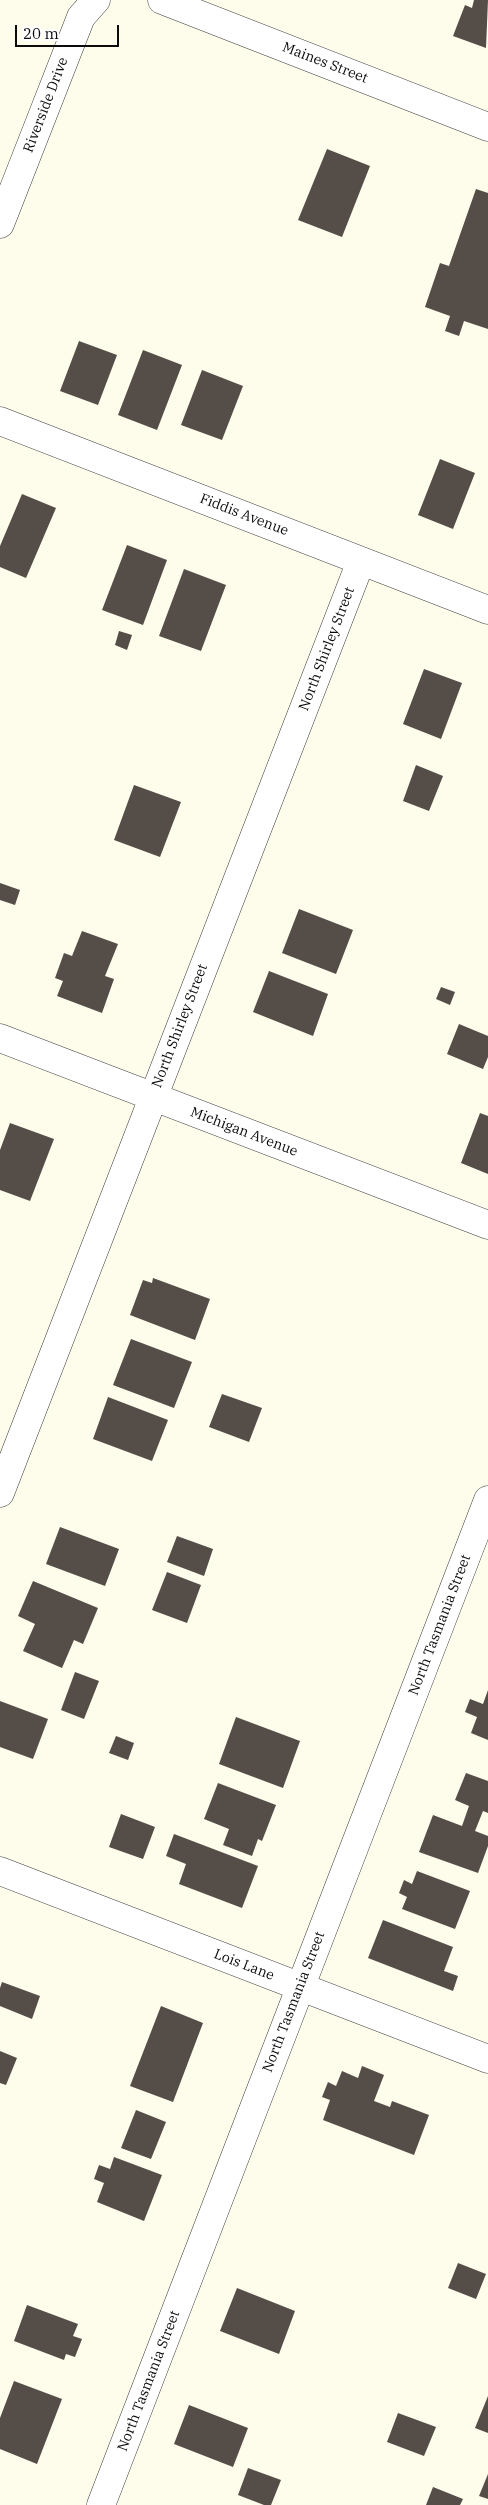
<!DOCTYPE html>
<style>
body{margin:0}
#map{position:relative;width:488px;height:2505px;overflow:hidden;background:#fefceb;font-family:"IBM Plex Serif",serif}
canvas{display:block}
.scale{position:absolute;left:15px;top:25px;width:104px;height:22px;box-sizing:border-box;border:2px solid #0b0b0b;border-top:0;padding-left:6px;font-size:15px;line-height:18px;white-space:nowrap;color:#0b0b0b;-webkit-text-stroke:4px #fff;paint-order:stroke}
</style>
<div id="map">
<canvas width="488" height="2505"></canvas>
<div class="scale">20 m</div>
</div>
<script>
const c = document.querySelector('canvas').getContext('2d');
c.lineJoin = 'round';
function fill(path, color) {
  c.fillStyle = color;
  c.fill(path, 'evenodd');
}
function strokePath(path, color, width, dash) {
  c.strokeStyle = color;
  c.lineWidth = width;
  c.lineCap = dash ? 'butt' : 'round';
  c.setLineDash(dash || []);
  c.stroke(path);
}
function label(font, color, halo, rows, align = 'center') {
  c.font = font + ' "IBM Plex Serif",serif';
  c.lineWidth = 5;
  c.setLineDash([]);
  c.textBaseline = 'middle';
  c.strokeStyle = halo;
  c.fillStyle = color;
  for (const [text, x, y, turn = 0] of rows) {
    c.save();
    c.translate(x, y);
    c.rotate((+turn || 0) * Math.PI / 180);
    c.textAlign = isNaN(turn) ? turn : align;
    if (halo) c.strokeText(text, 0, 0);
    c.fillText(text, 0, 0);
    c.restore();
  }
}
const building = new Path2D(`
 M 474,0 L 488,0 L 486,48 L 453,36 L 465,5 L 472,8 Z
 M 327,149 L 370,166 L 342,237 L 298,220 Z
 M 476,189 L 488,193 L 488,329 L 464,321 L 459,336 L 445,331 L 450,316 L 425,307 L 440,263 L 449,266 Z
 M 79,341 L 117,355 L 98,405 L 60,391 Z
 M 143,350 L 182,365 L 157,430 L 118,415 Z
 M 202,370 L 243,386 L 222,440 L 181,425 Z
 M 440,459 L 475,473 L 453,529 L 418,515 Z
 M 22,494 L 56,508 L 26,578 L 0,567 L 0,546 Z
 M 127,545 L 167,560 L 143,625 L 102,610 Z
 M 184,569 L 226,585 L 201,651 L 159,636 Z
 M 119,631 L 132,635 L 127,650 L 115,645 Z
 M 424,669 L 462,683 L 441,739 L 403,724 Z
 M 416,765 L 443,776 L 429,811 L 403,801 Z
 M 134,785 L 181,802 L 160,857 L 114,840 Z
 M 0,883 L 20,890 L 15,905 L 0,900 Z
 M 299,909 L 353,930 L 336,974 L 282,953 Z
 M 82,931 L 118,944 L 105,976 L 114,979 L 102,1013 L 57,996 L 63,981 L 55,978 L 64,953 L 72,956 Z
 M 269,971 L 328,994 L 313,1036 L 253,1012 Z
 M 441,987 L 455,992 L 450,1005 L 436,999 Z
 M 459,1024 L 488,1036 L 488,1057 L 483,1069 L 447,1054 Z
 M 480,1113 L 488,1116 L 488,1174 L 461,1163 Z
 M 10,1123 L 54,1139 L 30,1201 L 0,1190 L 0,1150 Z
 M 153,1278 L 210,1299 L 195,1340 L 130,1315 L 143,1280 L 152,1283 Z
 M 131,1339 L 192,1362 L 174,1408 L 113,1385 Z
 M 222,1394 L 262,1408 L 249,1442 L 209,1427 Z
 M 108,1397 L 168,1420 L 152,1461 L 93,1439 Z
 M 60,1527 L 119,1549 L 105,1586 L 46,1564 Z
 M 177,1536 L 213,1549 L 204,1576 L 167,1562 Z
 M 167,1572 L 201,1585 L 187,1623 L 152,1610 Z
 M 33,1581 L 98,1608 L 83,1644 L 74,1640 L 62,1668 L 23,1651 L 35,1624 L 18,1616 Z
 M 75,1672 L 99,1681 L 84,1719 L 61,1710 Z
 M 488,1690 L 488,1740 L 471,1733 L 477,1717 L 465,1712 L 470,1699 L 483,1704 Z
 M 0,1701 L 48,1719 L 33,1759 L 0,1747 Z
 M 236,1717 L 300,1741 L 283,1788 L 219,1764 Z
 M 116,1736 L 134,1743 L 128,1760 L 109,1753 Z
 M 466,1773 L 488,1781 L 488,1813 L 483,1811 L 475,1831 L 488,1836 L 488,1846 L 478,1873 L 419,1852 L 433,1815 L 462,1826 L 469,1806 L 455,1800 Z
 M 218,1783 L 276,1805 L 262,1841 L 258,1839 L 252,1856 L 223,1845 L 229,1829 L 204,1819 Z
 M 121,1814 L 155,1827 L 143,1859 L 109,1847 Z
 M 174,1834 L 258,1866 L 242,1908 L 179,1884 L 186,1864 L 166,1856 Z
 M 417,1871 L 470,1891 L 455,1929 L 402,1909 L 407,1897 L 399,1893 L 404,1880 L 412,1884 Z
 M 383,1920 L 453,1947 L 444,1971 L 458,1976 L 453,1991 L 368,1958 Z
 M 2,1982 L 40,1996 L 32,2019 L 0,2006 L 0,1988 Z
 M 161,2006 L 203,2023 L 173,2102 L 130,2086 Z
 M 0,2051 L 17,2058 L 6,2085 L 0,2083 Z
 M 362,2066 L 384,2075 L 374,2101 L 390,2107 L 392,2101 L 429,2115 L 414,2155 L 323,2120 L 330,2100 L 322,2097 L 328,2082 L 336,2086 L 342,2071 L 358,2078 Z
 M 136,2110 L 166,2122 L 151,2159 L 121,2148 Z
 M 114,2157 L 162,2175 L 144,2221 L 97,2202 L 104,2183 L 94,2179 L 99,2165 L 110,2169 Z
 M 458,2263 L 486,2274 L 476,2299 L 448,2288 Z
 M 237,2288 L 295,2311 L 279,2354 L 220,2331 Z
 M 27,2305 L 78,2324 L 73,2336 L 82,2339 L 75,2357 L 66,2354 L 64,2360 L 14,2341 Z
 M 14,2381 L 62,2399 L 37,2464 L 0,2449 L 0,2418 Z
 M 488,2396 L 488,2433 L 475,2428 Z
 M 189,2405 L 248,2428 L 233,2467 L 174,2444 Z
 M 398,2413 L 436,2427 L 424,2456 L 387,2442 Z
 M 248,2468 L 281,2480 L 271,2505 L 264,2505 L 238,2495 Z
 M 488,2474 L 488,2499 L 479,2496 Z
 M 433,2487 L 463,2499 L 460,2505 L 426,2505 Z`);
const minor = new Path2D(`
 M 162,0 L 488,127
 M 0,224 L 81,17 L 96,0
 M 0,421 L 488,610
 M 0,1038 L 488,1225
 M 0,1493 L 361,561
 M 0,1871 L 488,2059
 M 101,2505 L 488,1500`);
const streetNames = [
 ["Maines Street",325,63,21],
 ["Riverside Drive",46,105,-69],
 ["Fiddis Avenue",244,515,21],
 ["North Shirley Street",327,649,-69],
 ["North Shirley Street",180,1026,-69],
 ["Michigan Avenue",244,1132,21],
 ["North Tasmania Street",440,1625,-69],
 ["Lois Lane",244,1965,21],
 ["North Tasmania Street",294,2002,-69],
 ["North Tasmania Street",149,2381,-69]
];
fill(building, '#544d48');
strokePath(minor, '#3e3e3e', 29);
strokePath(minor, '#fff', 28);
label('14px', '#0b0b0b', '#fff', streetNames);
</script>
